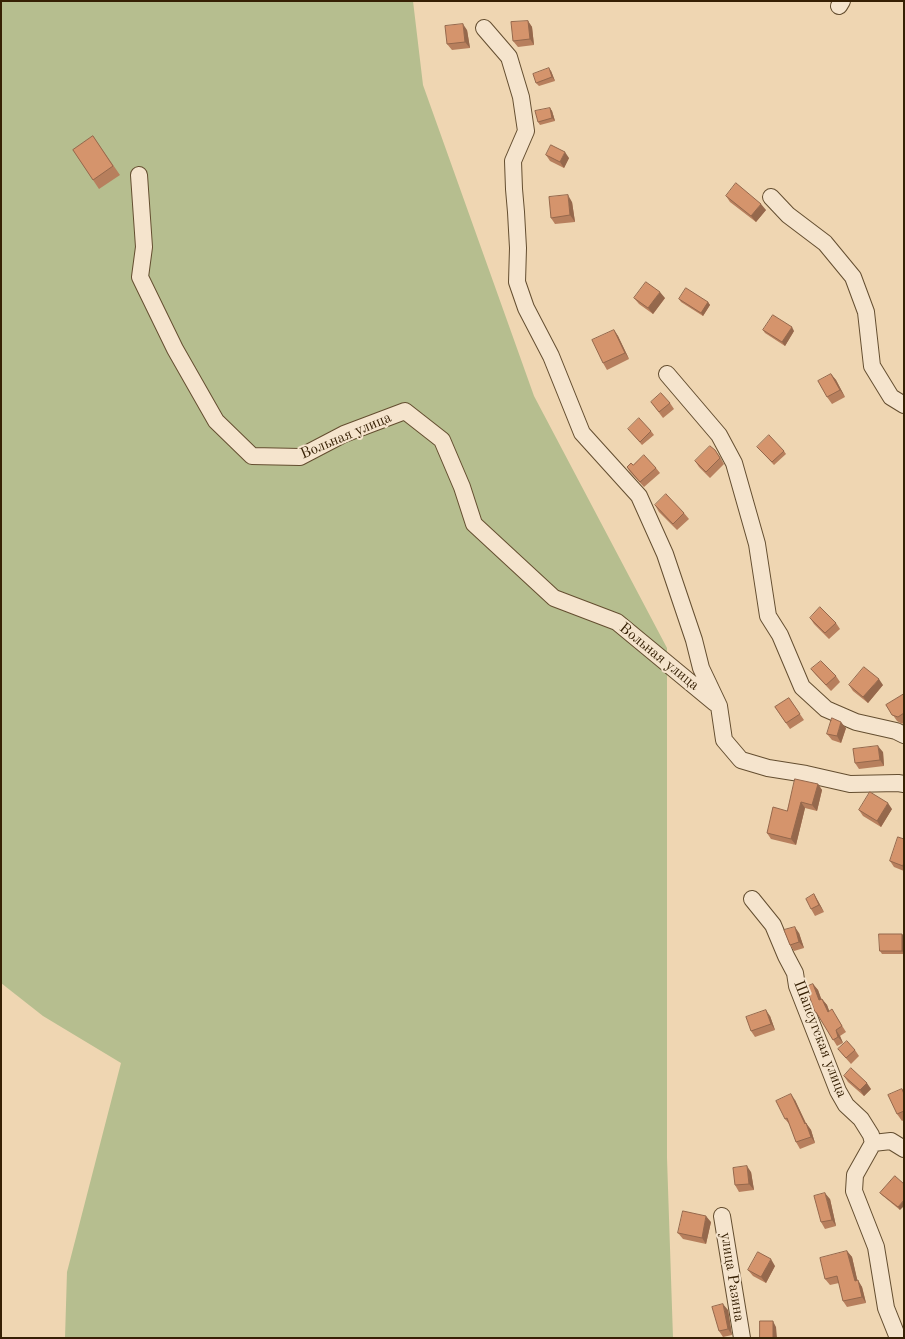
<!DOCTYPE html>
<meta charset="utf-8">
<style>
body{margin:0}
#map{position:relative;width:905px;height:1339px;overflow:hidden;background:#efd6b2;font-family:"Old Standard TT",serif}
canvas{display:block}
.frame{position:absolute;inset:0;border:2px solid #362004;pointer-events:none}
</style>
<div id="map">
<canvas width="905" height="1339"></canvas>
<div class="frame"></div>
</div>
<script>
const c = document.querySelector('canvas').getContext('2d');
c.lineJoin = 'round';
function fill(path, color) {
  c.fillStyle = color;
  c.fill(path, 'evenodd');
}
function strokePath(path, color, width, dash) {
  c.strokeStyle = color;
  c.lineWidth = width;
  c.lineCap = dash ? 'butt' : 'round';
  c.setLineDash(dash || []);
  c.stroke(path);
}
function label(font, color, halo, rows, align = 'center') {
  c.font = font + ' "Old Standard TT",serif';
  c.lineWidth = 4;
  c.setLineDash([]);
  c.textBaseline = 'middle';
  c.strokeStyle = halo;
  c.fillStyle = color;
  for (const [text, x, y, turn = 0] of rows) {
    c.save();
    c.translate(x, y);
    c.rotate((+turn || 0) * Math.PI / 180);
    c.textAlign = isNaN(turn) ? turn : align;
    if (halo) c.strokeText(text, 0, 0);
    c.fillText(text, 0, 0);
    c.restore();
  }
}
const green = new Path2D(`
 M 1,1 L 413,1 L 423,85 L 534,396 L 667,648 L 667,1158 L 673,1338 L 65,1338 L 67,1272 L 121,1063 L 43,1016 L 1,983 Z`);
const minor = new Path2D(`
 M 839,6 L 842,1
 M 484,28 L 509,57 L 521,97 L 526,131 L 513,161 L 514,189 L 516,212 L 518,248 L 517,282 L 526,308 L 551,356 L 582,433 L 639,496 L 665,554 L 694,640 L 701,668 L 719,706 L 724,740 L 741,760 L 768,768 L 806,774 L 850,784 L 898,783 L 904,784
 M 139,175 L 144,247 L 140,277 L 175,349 L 216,421 L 252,456 L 300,457 L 344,434 L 405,411 L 442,440 L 462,487 L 474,524 L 554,598 L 617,622 L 715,703
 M 771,197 L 788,215 L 825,243 L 853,277 L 866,312 L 872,366 L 891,397 L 904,405
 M 667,374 L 719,435 L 734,463 L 757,544 L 768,616 L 780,635 L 802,687 L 826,709 L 856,722 L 896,731 L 904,735
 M 752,899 L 773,925 L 786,956 L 795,973 L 797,986 L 838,1091 L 846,1105 L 861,1119 L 871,1135 L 873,1143 L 855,1175 L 854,1191 L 876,1247 L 886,1308 L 898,1338
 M 873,1143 L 891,1141 L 904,1149
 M 722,1216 L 742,1338`);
const wall = new Path2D(`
 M 528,21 L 532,27 L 534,45 L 518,47 L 513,41 Z
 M 467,30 L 470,48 L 452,50 L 447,44 Z
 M 551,71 L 555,81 L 539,86 L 536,83 Z
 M 550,108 L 552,111 L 555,121 L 540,125 L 538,122 Z
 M 93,136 L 120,175 L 99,189 L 73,150 Z
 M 546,155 L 569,158 L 564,168 L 550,161 Z
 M 726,196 L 766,210 L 756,222 L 730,202 Z
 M 572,202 L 575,222 L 555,224 L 551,218 Z
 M 634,298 L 665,298 L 653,314 L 639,304 Z
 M 679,299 L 708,302 L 710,305 L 703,316 L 681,302 Z
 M 614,330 L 618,336 L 629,359 L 607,370 L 603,363 Z
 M 763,330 L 794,331 L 785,346 L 765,333 Z
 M 831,374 L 836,380 L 845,397 L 832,404 L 827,397 Z
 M 651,402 L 670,403 L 674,409 L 663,418 Z
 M 628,429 L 651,431 L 654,435 L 642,445 Z
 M 757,447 L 784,451 L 786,454 L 774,465 Z
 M 715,450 L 724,464 L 710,478 L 699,467 L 695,461 Z
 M 633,465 L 656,468 L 660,473 L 644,487 L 630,472 L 627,467 Z
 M 655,505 L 684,513 L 689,519 L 677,530 L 659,512 Z
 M 810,618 L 836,623 L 840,629 L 829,639 L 814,624 Z
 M 811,669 L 836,676 L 840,682 L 831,691 L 816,675 Z
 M 849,685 L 883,685 L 868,703 L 853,691 Z
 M 904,694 L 904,722 L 902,724 L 897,721 L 886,705 Z
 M 789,698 L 804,720 L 790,729 L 775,707 Z
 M 846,728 L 841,743 L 832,740 L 827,734 Z
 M 883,752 L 884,766 L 859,769 L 855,763 Z
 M 818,784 L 822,790 L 817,811 L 805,808 L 796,845 L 771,839 L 767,833 L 787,811 Z
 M 892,809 L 881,827 L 863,816 L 859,810 Z
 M 904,839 L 904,871 L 894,867 L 890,861 Z
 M 814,894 L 818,901 L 824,912 L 815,916 L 811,909 Z
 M 799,933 L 804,948 L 794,951 L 790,945 Z
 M 902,934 L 904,937 L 904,954 L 882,954 L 880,951 Z
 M 813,984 L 818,990 L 821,999 L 822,999 L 827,1005 L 829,1011 L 836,1016 L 846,1032 L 840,1036 L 843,1043 L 837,1046 L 820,1018 L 815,1012 Z
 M 770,1016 L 775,1030 L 755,1037 L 751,1031 Z
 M 838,1049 L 855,1050 L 859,1056 L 851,1064 L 843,1055 Z
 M 844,1076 L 871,1089 L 864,1096 L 848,1082 Z
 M 902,1089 L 904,1092 L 904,1120 L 902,1121 L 897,1114 Z
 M 795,1100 L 806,1123 L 811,1130 L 815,1143 L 800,1149 L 796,1142 L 790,1125 L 785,1119 Z
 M 751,1172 L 754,1190 L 739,1192 L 735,1185 Z
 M 895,1176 L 900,1210 L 883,1196 L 880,1193 Z
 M 830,1199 L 836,1226 L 825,1229 L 821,1222 Z
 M 711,1222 L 706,1244 L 683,1239 L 678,1233 Z
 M 847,1251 L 852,1257 L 857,1280 L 862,1287 L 866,1303 L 847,1307 L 843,1301 L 839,1283 L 830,1285 L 825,1279 Z
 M 775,1266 L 766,1283 L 753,1276 L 748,1270 Z
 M 728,1310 L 732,1335 L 723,1337 L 719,1331 Z`);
const shadedWall = new Path2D(`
 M 528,21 L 532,27 L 534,45 L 530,39 Z
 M 463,24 L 467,30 L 470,48 L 465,42 Z
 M 549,68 L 551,71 L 555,81 L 552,77 Z
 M 550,108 L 552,111 L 555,121 L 552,118 Z
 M 565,152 L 569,158 L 564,168 L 560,162 Z
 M 568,195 L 572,202 L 575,222 L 570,215 Z
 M 761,204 L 766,210 L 756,222 L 751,216 Z
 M 660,292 L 665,298 L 653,314 L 648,308 Z
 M 708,302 L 710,305 L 703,316 L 701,313 Z
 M 792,327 L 794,331 L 785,346 L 782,342 Z
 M 614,330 L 618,336 L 629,359 L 625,353 Z
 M 831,374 L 836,380 L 845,397 L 840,390 Z
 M 715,450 L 720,457 L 724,464 L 720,458 Z
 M 879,679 L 883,685 L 868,703 L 863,697 Z
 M 841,722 L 846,728 L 841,743 L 837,736 Z
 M 878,746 L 883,752 L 884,766 L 880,760 Z
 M 818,784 L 822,790 L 817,811 L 812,805 Z
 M 801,802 L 805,808 L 796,845 L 791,839 Z
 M 888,803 L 892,809 L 881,827 L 877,821 Z
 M 814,894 L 818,901 L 824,912 L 819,905 Z
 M 795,927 L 799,933 L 804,948 L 799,942 Z
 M 902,934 L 904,937 L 904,954 L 902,951 Z
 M 813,984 L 818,990 L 824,1006 L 819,1000 Z
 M 822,999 L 827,1005 L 832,1018 L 828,1012 Z
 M 766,1010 L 770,1016 L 775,1030 L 771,1024 Z
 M 836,1030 L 840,1036 L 843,1043 L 838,1037 Z
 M 867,1083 L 871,1089 L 864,1096 L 860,1090 Z
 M 791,1094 L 795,1100 L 807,1126 L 806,1123 L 811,1130 L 815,1143 L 811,1137 Z
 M 747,1166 L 751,1172 L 754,1190 L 749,1184 Z
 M 825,1193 L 830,1199 L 836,1226 L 832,1220 Z
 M 904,1200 L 904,1206 L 900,1210 L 898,1207 Z
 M 706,1216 L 711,1222 L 706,1244 L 702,1238 Z
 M 847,1251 L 852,1257 L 859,1287 L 855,1281 Z
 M 771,1259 L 775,1266 L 766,1283 L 761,1277 Z
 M 858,1280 L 862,1287 L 866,1303 L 862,1297 Z
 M 723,1304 L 728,1310 L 732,1335 L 728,1329 Z
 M 773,1321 L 776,1327 L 777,1338 L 773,1338 Z`);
const building = new Path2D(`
 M 528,21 L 530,39 L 513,41 L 511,22 Z
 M 463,24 L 465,42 L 447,44 L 445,26 Z
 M 549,68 L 552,77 L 536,83 L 533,74 Z
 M 550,108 L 552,118 L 538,122 L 535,111 Z
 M 93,136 L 113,166 L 93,180 L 73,150 Z
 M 551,145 L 565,152 L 560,162 L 546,155 Z
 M 736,183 L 761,204 L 751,216 L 726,196 Z
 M 568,195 L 570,215 L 551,218 L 549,197 Z
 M 646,282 L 660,292 L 648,308 L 634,298 Z
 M 686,288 L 708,302 L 701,313 L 679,299 Z
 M 773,315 L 792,327 L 782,342 L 763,330 Z
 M 614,330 L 625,353 L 603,363 L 592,340 Z
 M 831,374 L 840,390 L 827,397 L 818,381 Z
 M 661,393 L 670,403 L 659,412 L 651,402 Z
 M 639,418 L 651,431 L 640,442 L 628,429 Z
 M 769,435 L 784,451 L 772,462 L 757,447 Z
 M 710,446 L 715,450 L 720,458 L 706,472 L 695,461 Z
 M 644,455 L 656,468 L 640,482 L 627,467 L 631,463 L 633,465 Z
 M 666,494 L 684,513 L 673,524 L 655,505 Z
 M 820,607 L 836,623 L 825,633 L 810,618 Z
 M 821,661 L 836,676 L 826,685 L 811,669 Z
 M 864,667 L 879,679 L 863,697 L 849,685 Z
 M 904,694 L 904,713 L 898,717 L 892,715 L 886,705 Z
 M 789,698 L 800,714 L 786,723 L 775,707 Z
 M 832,718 L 841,722 L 837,736 L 827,734 Z
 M 878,746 L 880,760 L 855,763 L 853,749 Z
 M 795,779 L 818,784 L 812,805 L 801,802 L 791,839 L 767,833 L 773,807 L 787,811 Z
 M 870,792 L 888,803 L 877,821 L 859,810 Z
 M 898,837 L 904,839 L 904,861 L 903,866 L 890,861 Z
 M 814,894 L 819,905 L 811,909 L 806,899 Z
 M 795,927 L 799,942 L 790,945 L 784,930 Z
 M 879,934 L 902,934 L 902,951 L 880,951 Z
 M 813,984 L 819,1000 L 822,999 L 828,1012 L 832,1009 L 842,1026 L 836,1030 L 838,1037 L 833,1040 L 816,1012 L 815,1012 L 806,987 Z
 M 766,1010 L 771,1024 L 751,1031 L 746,1017 Z
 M 847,1041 L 855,1050 L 846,1058 L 838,1049 Z
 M 851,1068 L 867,1083 L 860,1090 L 844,1076 Z
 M 902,1089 L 904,1094 L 904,1111 L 897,1114 L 888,1095 Z
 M 791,1094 L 805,1124 L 806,1123 L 811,1137 L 796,1142 L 787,1118 L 785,1119 L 776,1101 Z
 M 747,1166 L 749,1184 L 735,1185 L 733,1168 Z
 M 895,1176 L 904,1184 L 904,1200 L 898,1207 L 880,1193 Z
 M 825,1193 L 832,1220 L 821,1222 L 814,1196 Z
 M 683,1211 L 706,1216 L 702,1238 L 678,1233 Z
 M 847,1251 L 855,1281 L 858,1280 L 862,1297 L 843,1301 L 837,1276 L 825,1279 L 820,1258 Z
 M 758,1252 L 771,1259 L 761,1277 L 748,1270 Z
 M 723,1304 L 728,1329 L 719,1331 L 712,1307 Z
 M 760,1321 L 773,1321 L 773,1338 L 760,1338 Z`);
const streetNames = [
 ["Вольная улица",346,436,-23],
 ["Вольная улица",659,657,39],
 ["Шапсугская улица",820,1039,69],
 ["улица Разина",732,1277,81]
];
fill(green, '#b6be8f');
strokePath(minor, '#644e30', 18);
strokePath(minor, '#f5e4cd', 16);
fill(wall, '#b77f5d');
fill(shadedWall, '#95684c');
fill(building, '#d5946c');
strokePath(building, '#95684c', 1);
label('15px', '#362004', '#f5e4cd', streetNames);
</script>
